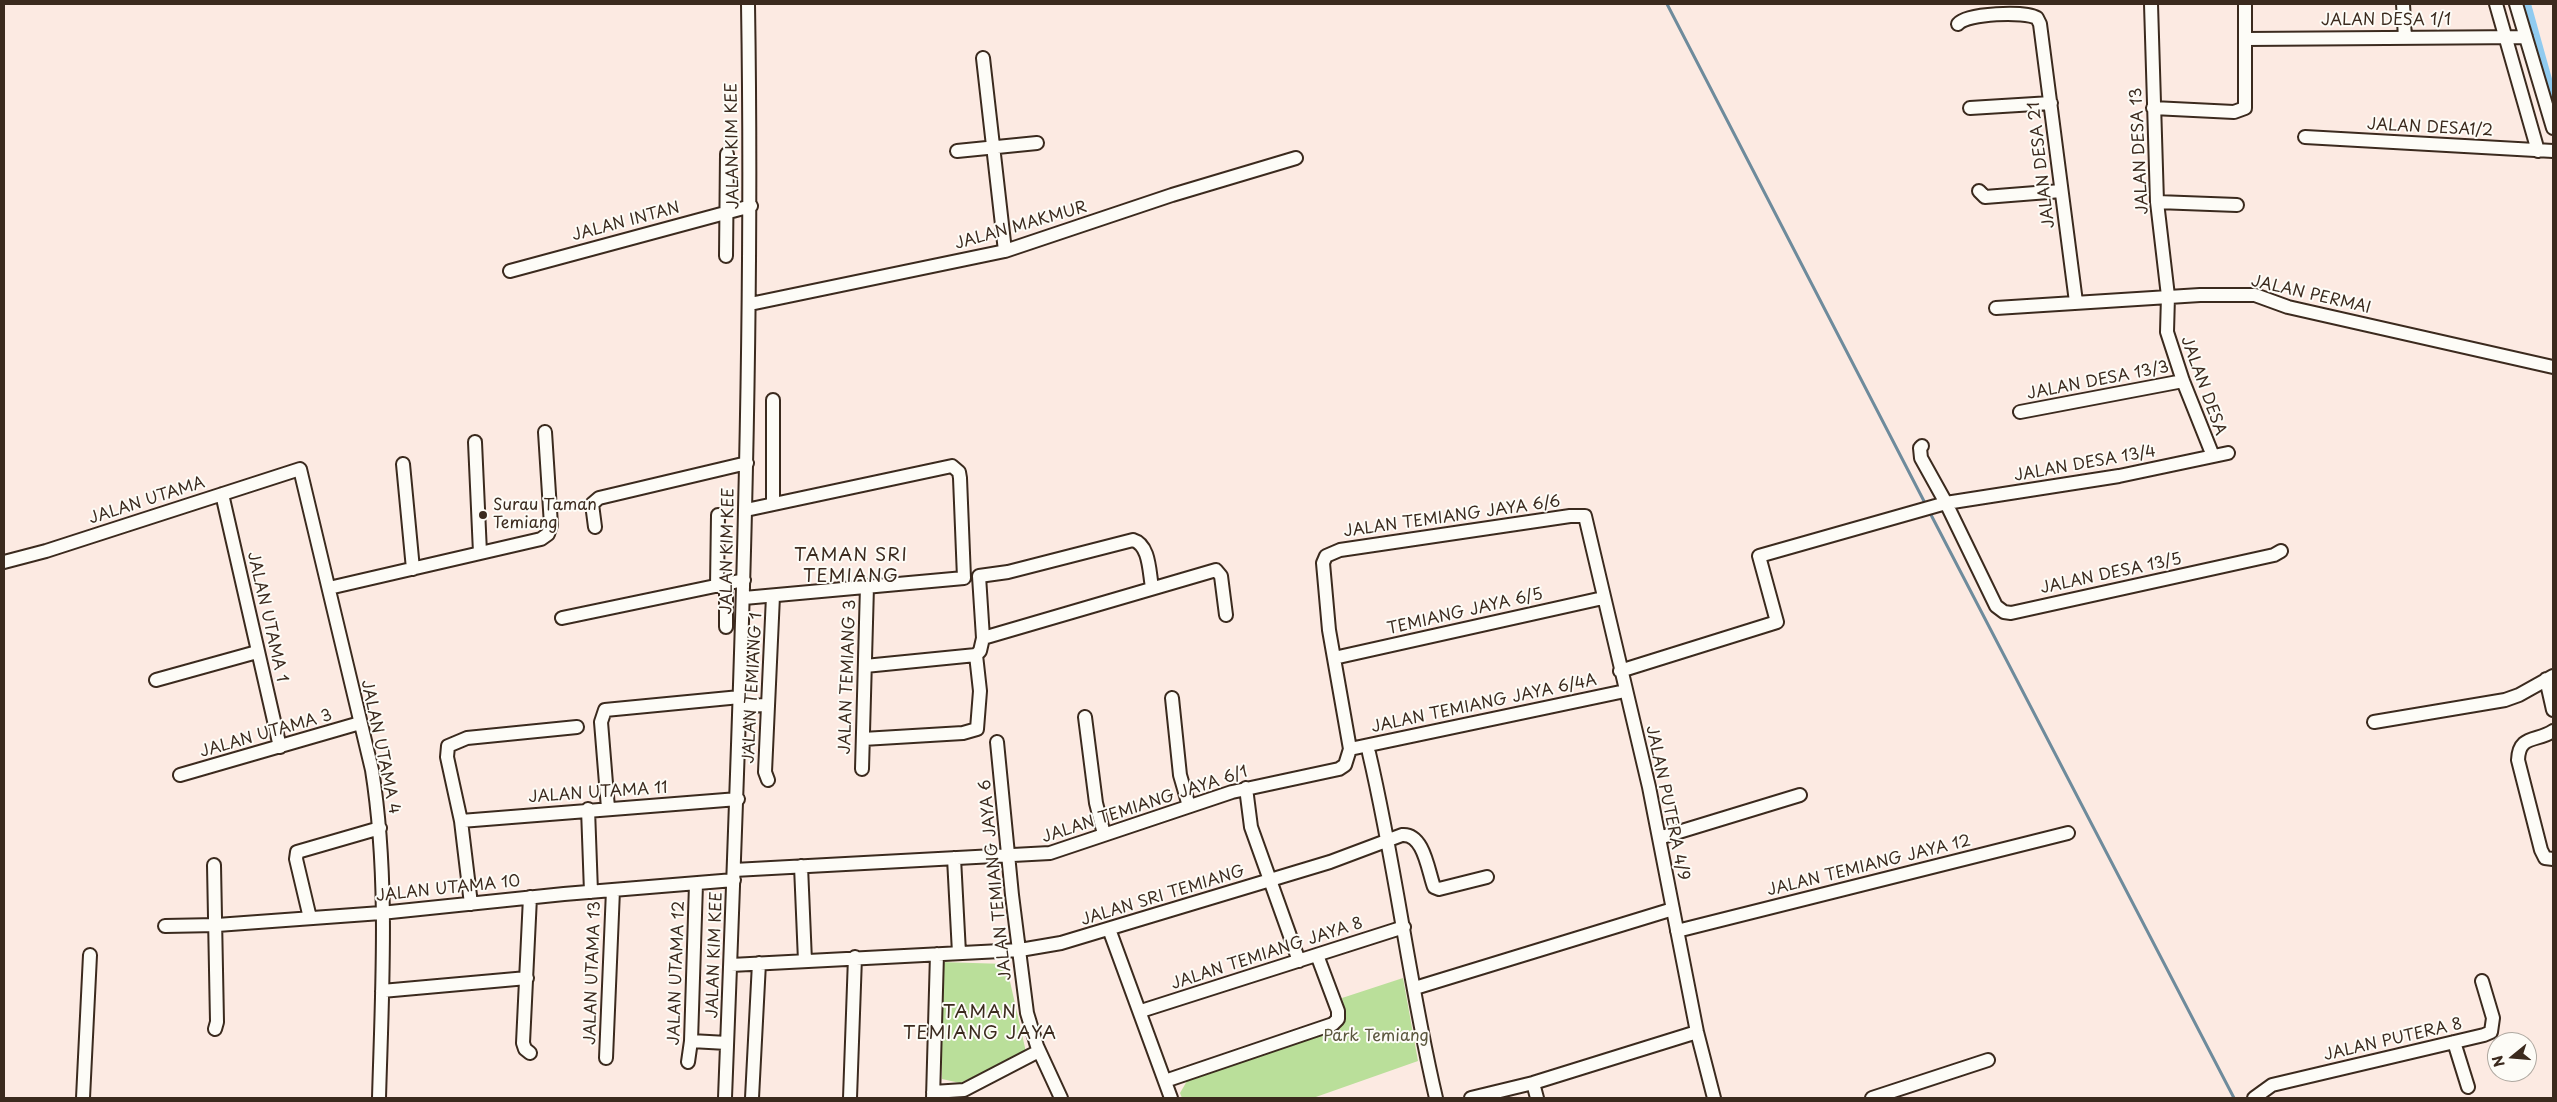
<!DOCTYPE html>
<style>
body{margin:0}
#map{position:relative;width:2557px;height:1102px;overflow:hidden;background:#fceae2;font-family:"Playpen Sans",sans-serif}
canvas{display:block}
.frame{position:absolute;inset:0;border:5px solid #3b2a1e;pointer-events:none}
.north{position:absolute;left:2487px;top:1032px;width:50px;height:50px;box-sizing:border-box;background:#fdfcf7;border:1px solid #afa8a0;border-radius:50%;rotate:253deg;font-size:14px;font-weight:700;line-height:20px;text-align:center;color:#3b2a1e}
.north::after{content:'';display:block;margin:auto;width:18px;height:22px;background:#3b2a1e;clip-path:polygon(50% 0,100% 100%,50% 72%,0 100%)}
</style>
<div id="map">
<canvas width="2557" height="1102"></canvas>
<div class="frame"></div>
<div class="north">N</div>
</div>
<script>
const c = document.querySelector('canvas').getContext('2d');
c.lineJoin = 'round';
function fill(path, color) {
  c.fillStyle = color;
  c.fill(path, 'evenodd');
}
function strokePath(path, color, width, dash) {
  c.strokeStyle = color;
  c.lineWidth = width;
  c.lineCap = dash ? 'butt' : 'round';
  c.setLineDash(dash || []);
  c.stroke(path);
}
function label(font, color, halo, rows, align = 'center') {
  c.font = font + ' "Playpen Sans",sans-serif';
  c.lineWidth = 4;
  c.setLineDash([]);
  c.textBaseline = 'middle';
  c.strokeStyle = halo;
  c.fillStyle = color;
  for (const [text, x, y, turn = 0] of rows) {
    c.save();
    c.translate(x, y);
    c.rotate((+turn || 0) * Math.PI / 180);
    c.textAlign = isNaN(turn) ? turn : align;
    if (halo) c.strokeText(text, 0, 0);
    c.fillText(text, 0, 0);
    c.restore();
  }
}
const green = new Path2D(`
 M 940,962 L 1006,964 L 1026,1052 L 960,1083 L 942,1079 Z
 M 1403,978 L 1418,1061 L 1313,1098 L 1182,1098 L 1180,1093 L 1187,1081 L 1340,1029 L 1345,1011 L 1342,998 Z`);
const stream = new Path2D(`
 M 1667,4 L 1926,505
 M 1929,511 L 2234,1098`);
const canal = new Path2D(`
 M 2526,4 L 2553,101`);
const minor = new Path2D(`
 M 2151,4 L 2157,202 L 2168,296 L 2167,332 L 2183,381 L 2213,456
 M 2403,4 L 2405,38
 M 2496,4 L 2538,151
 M 2516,4 L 2553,128
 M 1958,24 C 1967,13 2025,11 2037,18 L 2040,24 L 2076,302
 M 2246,39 L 2526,37
 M 983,58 L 1005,251
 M 1970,108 L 2051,103
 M 2153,108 L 2234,112 L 2245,108 L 2245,4
 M 2305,137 L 2553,151
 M 957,151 L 1037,143
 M 1979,191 L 1985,197 L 2061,191
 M 2157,202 L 2237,205
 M 726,256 L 727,154
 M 510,271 L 751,206
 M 750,304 L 1005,251 L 1172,195 L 1296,158
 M 1996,308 L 2200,295 L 2255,295 L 2288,307 L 2553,367
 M 2020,412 L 2183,381
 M 475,442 L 480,553
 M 1922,446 L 1920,448 L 1921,458 L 1946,503 L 1996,606 L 2004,612 L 2011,613 L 2274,555 L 2281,551
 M 403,464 L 413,569
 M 222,494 L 280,747
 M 773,504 L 773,400
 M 595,527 L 592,504 L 599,498 L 747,463
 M 4,562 L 46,551 L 300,469 L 372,770 C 389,876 382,991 379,1098
 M 726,584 L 726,627
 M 717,586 L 718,515
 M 329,588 L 541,539 L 548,534 L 551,525 L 545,432
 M 744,598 L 964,578 L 960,478 L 959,472 L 952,466 L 746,510
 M 562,618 L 744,580
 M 983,638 L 979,576 L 1008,572 L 1133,540 C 1150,545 1149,572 1152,587
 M 976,655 L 980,651 L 983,638 L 990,636 L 1216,570 L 1221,576 L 1226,615
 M 1334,658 L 1603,598
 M 865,666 L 976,655
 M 1620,671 L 1777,622 L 1759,556 L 1946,503 L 2119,476 L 2228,453
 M 2546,679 L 2553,710
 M 156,680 L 257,652
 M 1172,698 L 1180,775 L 1189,806
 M 740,706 L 768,705
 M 1085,717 L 1096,803 L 1104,834
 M 2374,722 L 2505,700 L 2519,695 L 2553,676
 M 2553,731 C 2537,742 2519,734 2518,760 L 2541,850 L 2545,858 L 2553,859
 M 863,739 L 963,733 L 977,729 L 980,691 L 976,655
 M 997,742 L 1012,895 L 1027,1013 L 1037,1046 L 1061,1098
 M 1350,749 L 1625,691
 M 1369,753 C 1396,867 1409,984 1436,1098
 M 862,769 L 867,586
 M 180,775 L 360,723
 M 768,780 L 765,772 L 773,596
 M 1246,788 L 1251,827 L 1299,961
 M 608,808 L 601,722 L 605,710 L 740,697
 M 588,809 L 591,892
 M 461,821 L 738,799
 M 1659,838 L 1800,795
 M 954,858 L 959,953
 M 214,865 L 217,1022 L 215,1029
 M 801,866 L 805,961
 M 734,870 L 1050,853 L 1232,792 L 1339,769 L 1345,765 L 1350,749 L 1329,630 L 1323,563 L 1326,556 L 1340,550 L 1570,516 L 1585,516 L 1649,787 L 1697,1032 L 1714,1098
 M 471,904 L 461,821 L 447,757 L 448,746 L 467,738 L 577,727
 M 310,918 L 296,859 L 297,852 L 380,828
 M 165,926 L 217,925 L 381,913 L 564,894 L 734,880
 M 1109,929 L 1171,1098
 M 1677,931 L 2068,833
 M 731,965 L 1020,950 L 1061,943 L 1330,862 L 1402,835 C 1424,833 1428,871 1434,887 L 1439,889 L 1487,877
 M 1415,988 L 1673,909
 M 382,991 L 527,978
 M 1141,1011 L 1404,927
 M 691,1041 L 727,1043
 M 2454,1042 L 2468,1087
 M 530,1053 L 525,1049 L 523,1043 L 530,897
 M 606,1058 L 613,890
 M 688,1062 L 691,1041 L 696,884
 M 1165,1081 L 1333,1024 L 1338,1019 L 1338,1011 L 1317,955
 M 1533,1083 L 1537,1098
 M 933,1092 L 964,1090 L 1039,1051
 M 83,1098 L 90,955
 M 725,1098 C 739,733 754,369 748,4
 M 752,1098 L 759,963
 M 850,1098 L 855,957
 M 933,1098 L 937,954
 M 1471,1098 L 1533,1083 L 1697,1032
 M 1872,1098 L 1988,1060
 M 2254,1098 L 2272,1085 L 2484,1035 L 2491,1032 L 2493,1018 L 2482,981`);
const markers = [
 [483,515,5,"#3b2a1e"]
];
const streetNames = [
 ["JALAN DESA 1/1",2386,21],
 ["JALAN DESA1/2",2430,128,3],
 ["JALAN KIM KEE",733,146,-91],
 ["JALAN DESA 13",2140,151,-93],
 ["JALAN DESA 21",2042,165,-97],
 ["JALAN INTAN",626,222,-15],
 ["JALAN MAKMUR",1021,226,-16],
 ["JALAN PERMAI",2311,295,13],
 ["JALAN DESA 13/3",2098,381,-11],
 ["JALAN DESA",2203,386,70],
 ["JALAN DESA 13/4",2085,464,-10],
 ["JALAN UTAMA",147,501,-18],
 ["JALAN TEMIANG JAYA 6/6",1452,517,-8],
 ["JALAN KIM KEE",728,551,-89],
 ["JALAN DESA 13/5",2111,574,-12],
 ["TEMIANG JAYA 6/5",1465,612,-13],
 ["JALAN UTAMA 1",267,617,77],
 ["JALAN TEMIANG 3",848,677,-88],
 ["JALAN TEMIANG 1",753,688,-87],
 ["JALAN TEMIANG JAYA 6/4A",1484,704,-12],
 ["JALAN UTAMA 3",266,734,-16],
 ["JALAN UTAMA 4",380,747,78],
 ["JALAN UTAMA 11",598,793,-4],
 ["JALAN PUTERA 4/9",1667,803,78],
 ["JALAN TEMIANG JAYA 6/1",1145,805,-18],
 ["JALAN TEMIANG JAYA 12",1869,866,-14],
 ["JALAN TEMIANG JAYA 6",996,880,-96],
 ["JALAN UTAMA 10",448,889,-6],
 ["JALAN SRI TEMIANG",1163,896,-17],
 ["JALAN TEMIANG JAYA 8",1267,954,-18],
 ["JALAN KIM KEE",715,955,-88],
 ["JALAN UTAMA 13",593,973,-88],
 ["JALAN UTAMA 12",677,973,-88],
 ["JALAN PUTERA 8",2393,1040,-13]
];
const poiNames = [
 ["Surau Taman",493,506],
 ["Temiang",493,524]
];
const parkNames = [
 ["Park Temiang",1376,1037]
];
const neighbourhoodNames = [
 ["TAMAN SRI",851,556],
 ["TEMIANG",851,577],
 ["TAMAN",980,1013],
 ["TEMIANG JAYA",980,1034]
];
fill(green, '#badf9a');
strokePath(stream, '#6e8b9c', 3);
strokePath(canal, '#90cbf0', 10);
strokePath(minor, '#3b2a1e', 16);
strokePath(minor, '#fdfcf7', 12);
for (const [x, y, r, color] of markers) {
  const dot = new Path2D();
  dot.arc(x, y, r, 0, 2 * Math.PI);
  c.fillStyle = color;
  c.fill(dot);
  strokePath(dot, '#fdfcf7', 2);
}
label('16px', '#3b2a1e', '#fdfcf7', streetNames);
label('16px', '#3b2a1e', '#fdfcf7', poiNames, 'left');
label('16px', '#5b573d', '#fdfcf7', parkNames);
c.letterSpacing = '1px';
label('18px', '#3b2a1e', '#fdfcf7', neighbourhoodNames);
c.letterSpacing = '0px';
</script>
